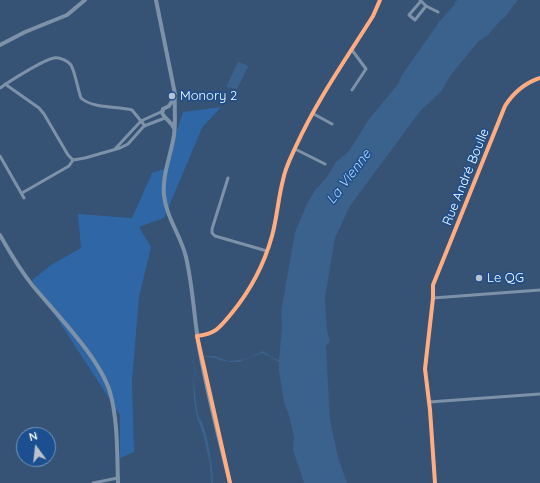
<!DOCTYPE html>
<meta charset="utf-8">
<style>
body{margin:0}
#map{position:relative;width:540px;height:483px;overflow:hidden;background:#365274;font-family:Quicksand,sans-serif}
canvas{display:block}
.north{position:absolute;left:16px;top:427px;width:40px;height:40px;box-sizing:border-box;background:#1b4f8f;border:1px solid #7695bc;border-radius:50%;rotate:345deg;font-size:11px;font-weight:700;line-height:16px;text-align:center;color:#fff}
.north::after{content:'';display:block;margin:auto;width:14px;height:18px;background:#b9c2ce;clip-path:polygon(50% 0,100% 100%,50% 72%,0 100%)}
</style>
<div id="map">
<canvas width="540" height="483"></canvas>
<div class="north">N</div>
</div>
<script>
const c = document.querySelector('canvas').getContext('2d');
c.lineJoin = 'round';
function fill(path, color) {
  c.fillStyle = color;
  c.fill(path, 'evenodd');
}
function strokePath(path, color, width, dash) {
  c.strokeStyle = color;
  c.lineWidth = width;
  c.lineCap = dash ? 'butt' : 'round';
  c.setLineDash(dash || []);
  c.stroke(path);
}
function label(font, color, halo, rows, align = 'center') {
  c.font = font + ' Quicksand,sans-serif';
  c.lineWidth = 3;
  c.setLineDash([]);
  c.textBaseline = 'middle';
  c.strokeStyle = halo;
  c.fillStyle = color;
  for (const [text, x, y, turn = 0] of rows) {
    c.save();
    c.translate(x, y);
    c.rotate((+turn || 0) * Math.PI / 180);
    c.textAlign = isNaN(turn) ? turn : align;
    if (halo) c.strokeText(text, 0, 0);
    c.fillText(text, 0, 0);
    c.restore();
  }
}
const green = new Path2D(`
 M 221,107 L 202,128 L 164,218 L 139,227 L 151,247 L 139,297 L 132,381 L 134,452 L 120,458 L 120,415 L 32,280 L 51,265 L 81,248 L 78,214 L 132,218 L 152,173 L 164,169 L 183,112 Z`);
const water = new Path2D(`
 M 458,0 L 518,0 L 505,17 L 501,20 L 488,35 L 479,41 L 450,76 L 441,92 L 421,110 L 350,206 L 335,238 L 325,298 L 327,330 L 330,341 L 326,346 L 330,420 L 338,457 L 347,483 L 304,483 L 293,450 L 294,437 L 288,412 L 284,403 L 279,371 L 279,362 L 262,353 L 239,362 L 230,362 L 219,360 L 215,358 L 205,357 L 204,356 L 215,356 L 228,361 L 238,360 L 246,359 L 263,351 L 273,358 L 279,360 L 282,327 L 281,312 L 295,232 L 308,202 L 315,190 L 327,177 L 336,162 L 349,151 L 369,119 L 398,84 L 402,75 L 439,22 L 455,4 L 454,2 Z
 M 238,62 L 247,65 L 248,67 L 237,89 L 226,87 Z
 M 197,357 L 199,358 L 197,357 L 193,361 L 195,364 L 194,367 C 197,371 197,374 193,377 C 196,390 195,404 199,417 C 200,421 200,418 202,422 C 208,437 213,467 213,483 L 211,483 L 210,464 L 203,434 L 197,418 L 194,400 L 193,376 L 196,372 L 194,368 L 195,365 L 192,361 Z`);
const minor = new Path2D(`
 M 420,0 L 426,6 L 415,20 L 409,15 L 421,1
 M 426,6 L 438,12
 M 352,50 L 366,69 L 352,90
 M 5,84 L 39,108 L 44,114 L 68,155 L 73,160 L 85,158 L 120,148 L 128,144 L 144,126 L 165,118
 M 0,88 C 10,81 43,60 54,58 C 60,57 68,61 71,65 C 75,72 78,90 81,98 C 93,109 117,106 132,110 L 145,126
 M 312,113 L 332,124
 M 115,149 L 141,121 L 163,111
 M 295,149 L 325,164
 M 0,156 L 24,198
 M 228,178 L 212,229 L 212,233 L 215,236 L 267,251
 M 22,193 L 69,166 L 73,160
 M 433,298 L 540,290
 M 197,336 C 216,334 220,327 231,314 C 250,291 264,265 272,236 C 277,218 278,199 283,180 C 285,168 291,157 296,146 C 317,100 346,59 373,16 L 380,0
 M 429,402 L 540,394
 M 93,483 L 118,478
 M 435,483 L 430,410 L 425,369 L 433,298 L 433,285 L 505,106 C 514,92 525,83 540,78`);
const tertiary = new Path2D(`
 M 156,0 L 175,94 C 174,108 176,121 174,135 C 171,155 162,175 164,195 C 166,217 181,236 186,257 C 193,287 194,318 199,347 C 207,393 219,438 230,483
 M 0,45 L 25,32 L 67,15 L 85,0
 M 174,98 L 169,106 L 163,109 L 162,113 L 164,116 C 168,121 171,122 174,128
 M 0,235 C 10,253 20,270 33,286 C 57,315 99,357 110,392 C 118,421 117,453 118,483`);
const cycleway = new Path2D(`
 M 230,483 L 197,336 C 216,334 220,327 231,314 C 250,291 264,265 272,236 C 277,218 278,199 283,180 C 285,168 291,157 296,146 C 317,100 346,59 373,16 L 380,0
 M 435,483 L 430,410 L 425,369 L 433,298 L 433,285 L 505,106 C 514,92 525,83 540,78`);
const markers = [
 [172,96,4,"#b9c2ce"],
 [479,278,4,"#b9c2ce"]
];
const poiNames = [
 ["Monory 2",180,96],
 ["Le QG",487,278]
];
const streetNames = [
 ["Rue André Boulle",466,177,-68]
];
const waterNames = [
 ["La Vienne",349,177,-53]
];
fill(green, '#2f66a5');
fill(water, '#3b618d');
strokePath(minor, '#7d92a8', 3);
strokePath(tertiary, '#7d92a8', 4);
strokePath(cycleway, '#ffac80', 4);
for (const [x, y, r, color] of markers) {
  const dot = new Path2D();
  dot.arc(x, y, r, 0, 2 * Math.PI);
  c.fillStyle = color;
  c.fill(dot);
  strokePath(dot, '#1b4f8f', 1.5);
}
label('13px', '#fff', '#1b4f8f', poiNames, 'left');
label('13px', '#fff', '#1b4f8f', streetNames);
label('italic 14px', '#b5d3f5', '#1b4f8f', waterNames);
</script>
